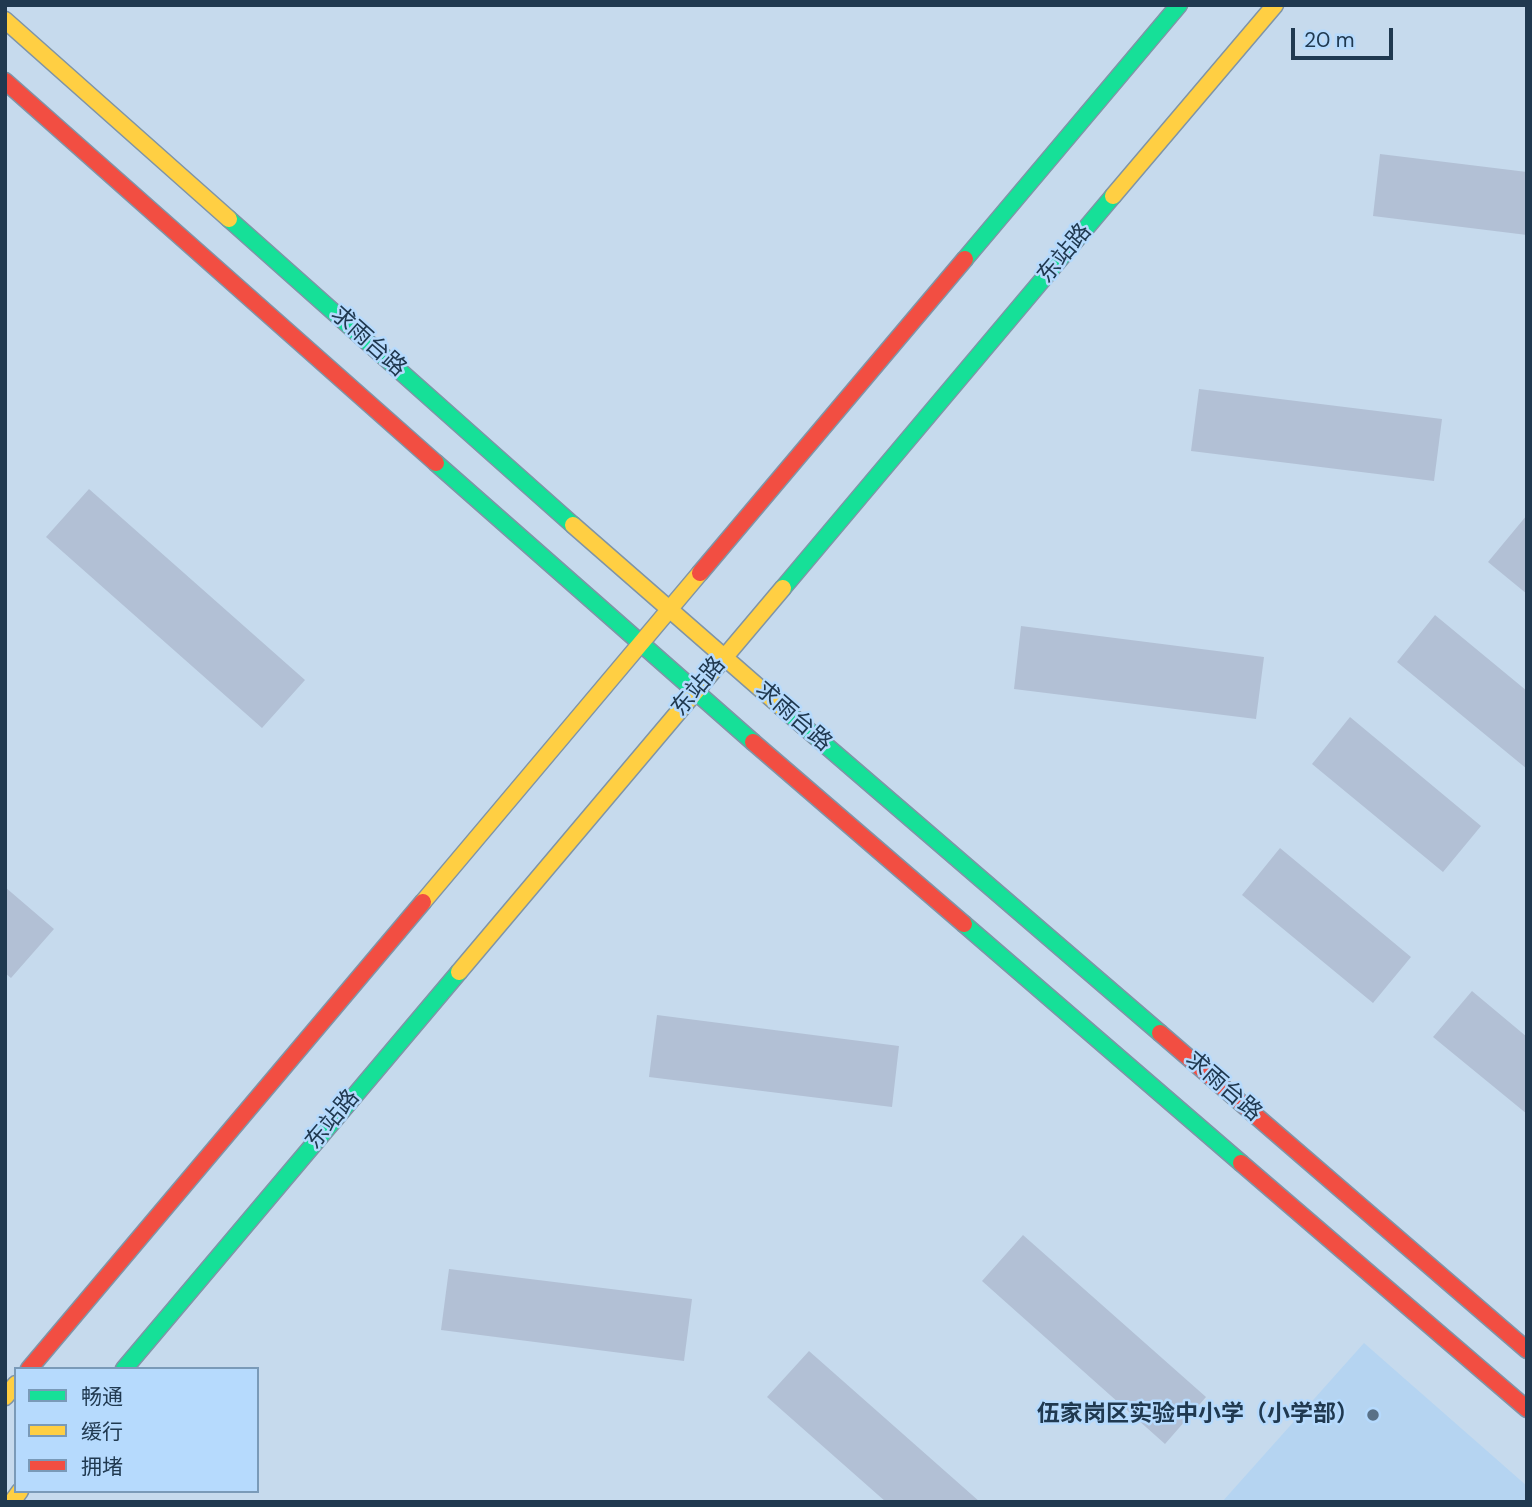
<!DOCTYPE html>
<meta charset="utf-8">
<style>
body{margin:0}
#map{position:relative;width:1532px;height:1507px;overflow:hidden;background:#c6daed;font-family:"DM Sans","Noto Sans SC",sans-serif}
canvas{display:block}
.frame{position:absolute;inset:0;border:7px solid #203950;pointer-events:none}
.legend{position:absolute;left:14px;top:1367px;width:245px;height:126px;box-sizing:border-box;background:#b6dafd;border:2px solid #7a9ab8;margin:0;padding:9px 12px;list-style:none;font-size:21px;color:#203950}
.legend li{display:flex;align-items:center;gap:14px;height:35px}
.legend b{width:35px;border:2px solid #7a9ab8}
.scale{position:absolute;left:1291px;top:28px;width:102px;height:32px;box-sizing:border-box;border:4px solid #203950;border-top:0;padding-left:9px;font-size:21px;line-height:24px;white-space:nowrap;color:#203950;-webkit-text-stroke:5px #b6dafd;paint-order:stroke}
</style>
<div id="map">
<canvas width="1532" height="1507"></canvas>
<div class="frame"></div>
<ul class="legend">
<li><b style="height:9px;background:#16e098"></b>畅通</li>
<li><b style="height:9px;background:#ffcf43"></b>缓行</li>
<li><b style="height:9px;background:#f24e42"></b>拥堵</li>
</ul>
<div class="scale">20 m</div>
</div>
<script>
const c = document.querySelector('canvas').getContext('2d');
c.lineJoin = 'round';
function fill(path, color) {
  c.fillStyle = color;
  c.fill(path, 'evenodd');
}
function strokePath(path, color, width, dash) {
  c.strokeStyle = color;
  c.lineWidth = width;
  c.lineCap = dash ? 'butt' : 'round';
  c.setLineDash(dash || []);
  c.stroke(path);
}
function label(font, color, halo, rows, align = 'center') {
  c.font = font + ' "DM Sans","Noto Sans SC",sans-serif';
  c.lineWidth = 5;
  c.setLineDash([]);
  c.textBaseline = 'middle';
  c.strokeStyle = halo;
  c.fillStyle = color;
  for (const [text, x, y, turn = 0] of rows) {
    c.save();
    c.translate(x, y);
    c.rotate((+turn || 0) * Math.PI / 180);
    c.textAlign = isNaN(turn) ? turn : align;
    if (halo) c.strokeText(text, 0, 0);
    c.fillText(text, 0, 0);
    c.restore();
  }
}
const built = new Path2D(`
 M 1364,1343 L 1527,1486 L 1527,1502 L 1222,1502 Z`);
const building = new Path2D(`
 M 1380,154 L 1527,172 L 1527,235 L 1373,216 Z
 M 1199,389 L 1442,419 L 1434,481 L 1191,451 Z
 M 89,489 L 305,680 L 262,728 L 46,537 Z
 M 1527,515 L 1527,594 L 1488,562 Z
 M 1435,615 L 1527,691 L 1527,769 L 1397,662 Z
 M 1021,626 L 1264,657 L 1256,719 L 1014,689 Z
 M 1350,717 L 1481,826 L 1443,872 L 1312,764 Z
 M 1280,848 L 1411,957 L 1373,1003 L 1242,895 Z
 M 5,887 L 54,929 L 11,978 L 5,973 Z
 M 1472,991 L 1527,1037 L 1527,1114 L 1433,1037 Z
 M 657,1015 L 899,1046 L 892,1107 L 649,1077 Z
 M 1023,1235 L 1206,1397 L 1165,1444 L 982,1281 Z
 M 449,1269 L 692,1299 L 684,1361 L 441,1330 Z
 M 809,1351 L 980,1502 L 886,1502 L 767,1397 Z`);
const fast = new Path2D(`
 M 229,219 L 573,525
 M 965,259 L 1179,5
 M 436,463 L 753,742
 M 783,588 L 1113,196
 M 787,712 L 1160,1033
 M 964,924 L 1241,1163
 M 124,1369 L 459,972`);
const slow = new Path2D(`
 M 5,20 L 229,219
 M 1113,196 L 1275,5
 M 573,525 L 787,712
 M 423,902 L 700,573
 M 459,972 L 783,588
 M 5,1397 L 16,1384
 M 12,1502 L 20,1491`);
const jam = new Path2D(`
 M 5,81 L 436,463
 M 700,573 L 965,259
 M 753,742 L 964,924
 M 1160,1033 L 1527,1350
 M 1241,1163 L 1527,1409
 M 29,1369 L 423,902`);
const markers = [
 [1373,1415,7,"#5a7187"]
];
const streetNames = [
 ["东站路",1065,254,-50],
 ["求雨台路",368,342,42],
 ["东站路",699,687,-50],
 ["求雨台路",793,717,41],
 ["求雨台路",1223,1087,41],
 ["东站路",333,1120,-50]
];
const poiNames = [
 ["伍家岗区实验中小学（小学部）",1359,1415]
];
fill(built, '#b5d4f1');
fill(building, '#b2c0d5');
strokePath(fast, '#7f94a7', 19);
strokePath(slow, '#7f94a7', 19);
strokePath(jam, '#7f94a7', 19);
strokePath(fast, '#16e098', 16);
strokePath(slow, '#ffcf43', 16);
strokePath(jam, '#f24e42', 16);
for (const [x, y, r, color] of markers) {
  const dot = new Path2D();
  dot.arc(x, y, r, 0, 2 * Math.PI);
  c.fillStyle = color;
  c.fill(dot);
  strokePath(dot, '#b6dafd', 2.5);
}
label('23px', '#203950', '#b6dafd', streetNames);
label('bold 23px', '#203950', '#b6dafd', poiNames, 'right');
</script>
